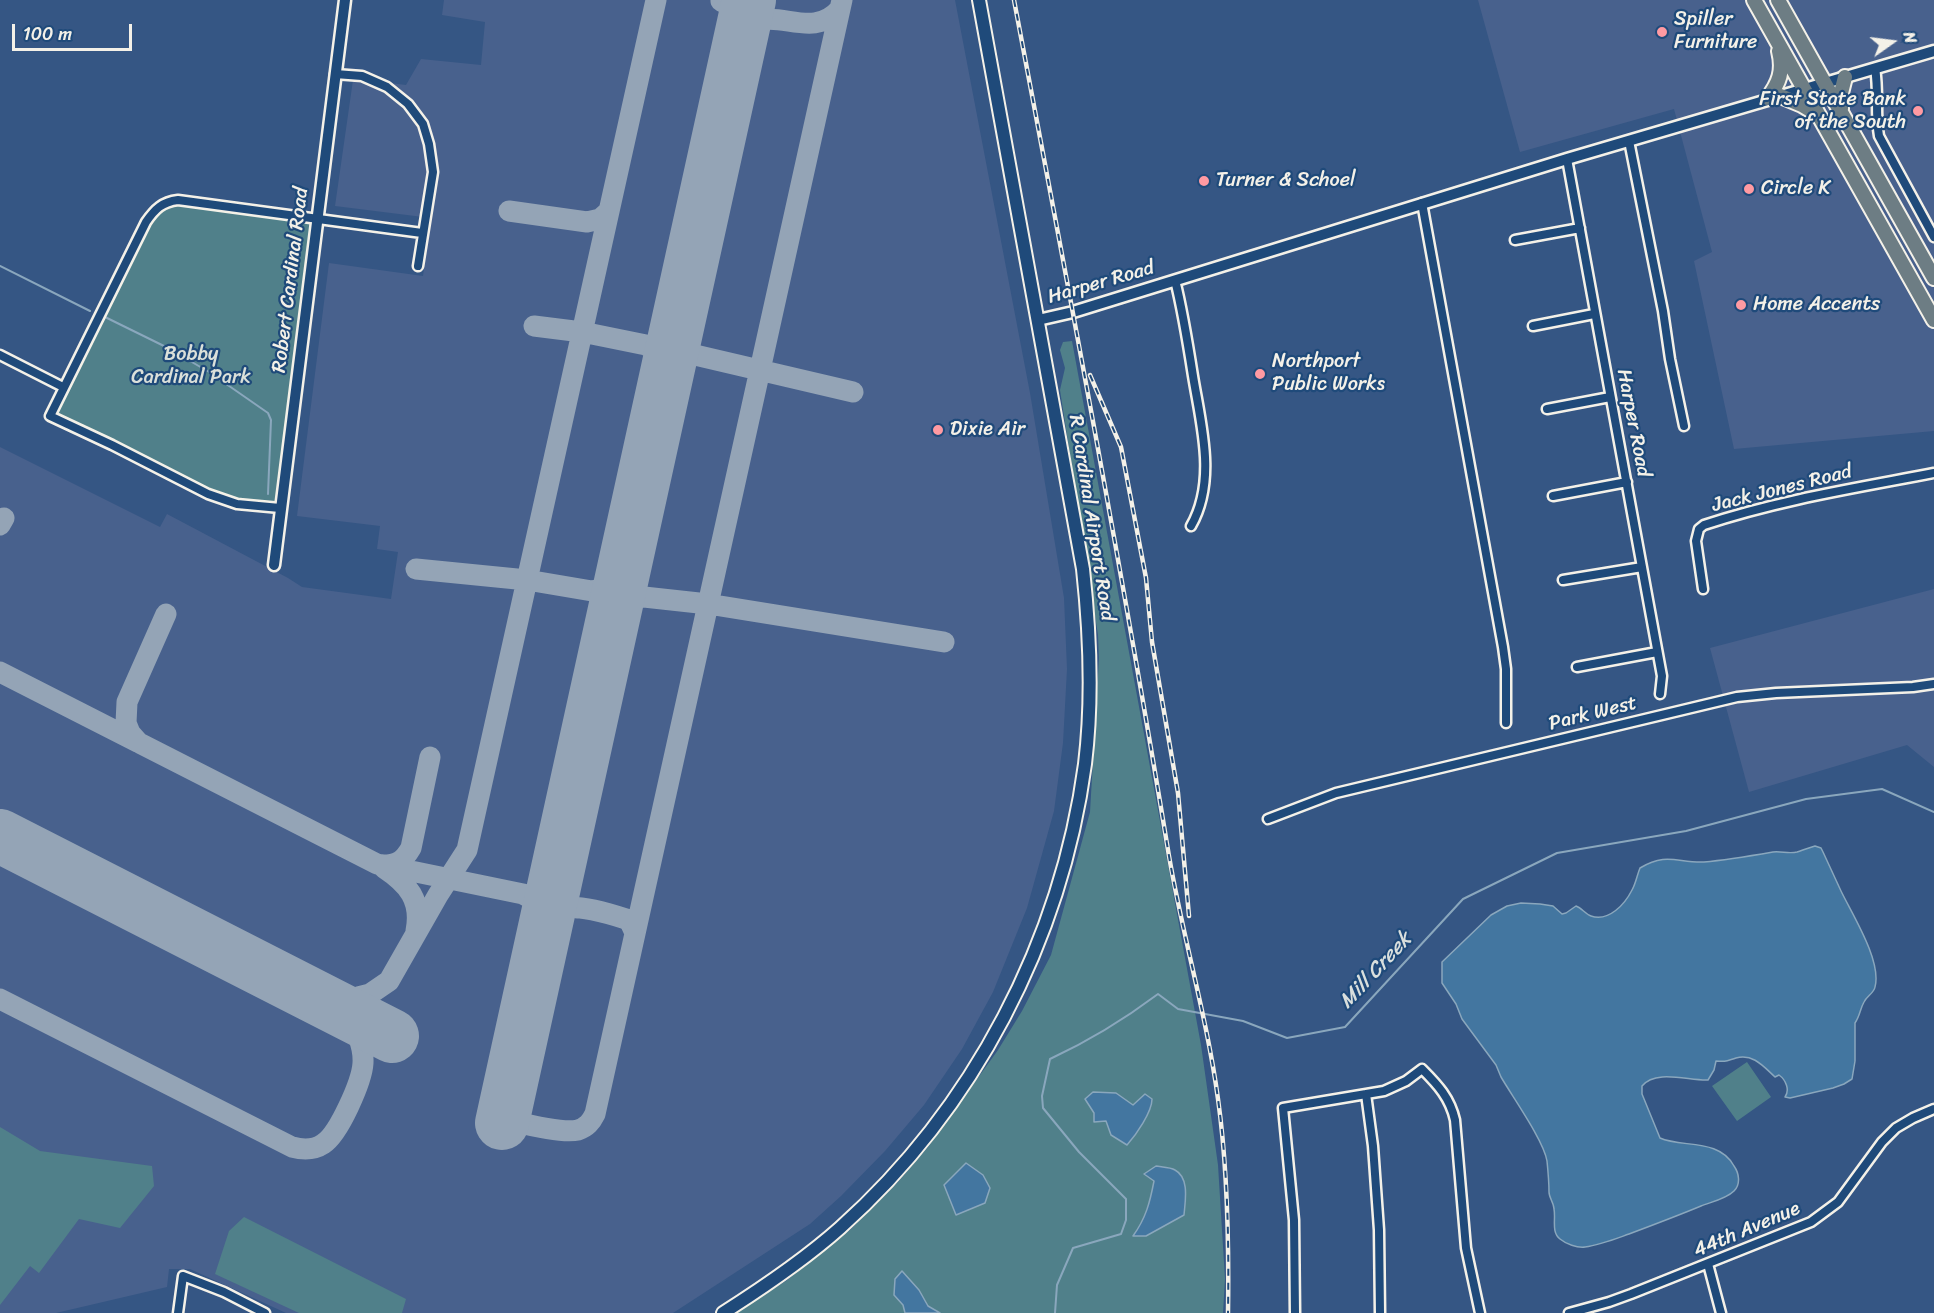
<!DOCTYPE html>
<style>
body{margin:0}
#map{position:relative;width:1934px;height:1313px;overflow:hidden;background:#355684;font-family:Sriracha,sans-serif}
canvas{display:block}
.north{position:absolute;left:1862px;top:12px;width:60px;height:60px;-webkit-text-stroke:4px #1f4a7a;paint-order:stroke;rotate:76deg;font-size:16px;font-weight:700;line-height:24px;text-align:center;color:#f4f1e8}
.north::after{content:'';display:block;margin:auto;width:21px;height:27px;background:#f4f1e8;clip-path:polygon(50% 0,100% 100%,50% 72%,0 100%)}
.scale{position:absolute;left:12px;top:24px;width:120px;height:27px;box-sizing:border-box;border:3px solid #f4f1e8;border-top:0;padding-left:8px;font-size:18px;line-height:21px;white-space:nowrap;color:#f4f1e8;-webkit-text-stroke:4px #1f4a7a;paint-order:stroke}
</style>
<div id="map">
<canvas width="1934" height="1313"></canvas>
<div class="north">N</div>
<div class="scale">100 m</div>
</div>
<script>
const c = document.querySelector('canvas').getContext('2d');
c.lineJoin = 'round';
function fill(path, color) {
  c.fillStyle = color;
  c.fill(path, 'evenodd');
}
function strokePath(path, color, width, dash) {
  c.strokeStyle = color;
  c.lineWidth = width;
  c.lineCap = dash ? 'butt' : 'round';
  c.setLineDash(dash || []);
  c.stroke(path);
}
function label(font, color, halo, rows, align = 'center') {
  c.font = font + ' Sriracha,sans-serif';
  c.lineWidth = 4.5;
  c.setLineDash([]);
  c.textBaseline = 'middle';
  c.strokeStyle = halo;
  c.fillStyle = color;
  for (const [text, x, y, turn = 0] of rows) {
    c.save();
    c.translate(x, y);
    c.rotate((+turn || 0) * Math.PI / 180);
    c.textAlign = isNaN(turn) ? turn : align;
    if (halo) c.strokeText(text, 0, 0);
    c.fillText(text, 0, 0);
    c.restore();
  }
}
const built = new Path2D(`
 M 444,0 L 955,0 L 1030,393 L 1064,598 L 1067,669 L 1063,743 L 1054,811 L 1027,908 L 993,992 L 962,1049 L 924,1105 L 885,1151 L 841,1196 L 810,1224 L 673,1313 L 286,1313 L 190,1269 L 169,1269 L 167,1287 L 56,1313 L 0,1313 L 0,447 L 160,527 L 167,514 L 288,578 L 302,587 L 391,599 L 398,552 L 377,549 L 380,526 L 297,516 L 329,263 L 423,276 L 431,218 L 335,206 L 354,73 L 384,80 L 390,83 L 406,85 L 421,59 L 481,65 L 485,22 L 442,15 Z
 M 1478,0 L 1934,0 L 1934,431 L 1734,449 L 1694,261 L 1712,252 L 1674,109 L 1520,152 Z
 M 1934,589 L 1934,767 L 1907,745 L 1749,792 L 1710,648 Z`);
const green = new Path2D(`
 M 168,201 L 317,219 L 280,508 L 237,504 L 50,416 L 146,222 Z
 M 1072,341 L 1201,1045 L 1218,1165 L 1225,1279 L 1223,1313 L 734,1313 L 786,1281 L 850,1230 L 898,1182 L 928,1147 L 998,1050 L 1022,1011 L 1051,955 L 1090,812 L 1099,658 L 1098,635 L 1060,390 L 1065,368 L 1060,350 L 1063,342 Z
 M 1747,1062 L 1771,1097 L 1737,1121 L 1712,1086 Z
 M 0,1127 L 40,1151 L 152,1166 L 154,1186 L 120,1228 L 79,1219 L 39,1273 L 30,1266 L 0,1305 Z
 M 244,1217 L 406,1299 L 402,1313 L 299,1313 L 215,1274 L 229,1231 Z`);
const water = new Path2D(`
 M 1815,846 L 1821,848 L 1823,852 C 1829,865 1835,878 1841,891 C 1852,914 1882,961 1875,987 C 1874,993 1867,996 1864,1002 C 1860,1009 1860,1016 1855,1023 L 1855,1061 L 1852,1079 L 1844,1084 L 1833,1088 L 1790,1098 L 1785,1097 C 1790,1090 1786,1080 1779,1075 L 1775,1077 C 1764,1067 1753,1053 1736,1058 C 1726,1061 1726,1062 1716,1061 L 1714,1070 L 1708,1080 C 1689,1081 1656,1069 1642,1086 L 1642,1094 L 1660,1138 C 1682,1148 1719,1138 1734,1166 C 1739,1173 1741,1184 1734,1191 C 1726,1199 1711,1202 1701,1206 C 1677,1216 1653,1225 1629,1234 C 1615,1239 1600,1245 1585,1247 C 1577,1248 1566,1244 1560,1239 C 1551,1232 1556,1219 1554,1209 C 1554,1203 1549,1198 1549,1192 C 1549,1182 1548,1171 1547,1161 C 1544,1141 1512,1096 1501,1077 L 1496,1065 L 1462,1019 L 1456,1004 L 1442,983 L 1442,962 L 1491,915 L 1507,906 L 1521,903 L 1540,904 L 1553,906 L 1562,914 L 1566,913 L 1576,906 C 1582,908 1585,914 1591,916 C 1609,922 1625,904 1632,890 C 1636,883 1637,875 1640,868 C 1667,852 1677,863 1704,862 C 1727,860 1750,856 1773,852 C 1781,851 1789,854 1797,852 C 1803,850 1808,848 1815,846 Z
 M 1093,1092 L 1116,1093 L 1133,1105 L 1145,1094 L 1152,1099 C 1152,1112 1136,1135 1127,1145 L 1111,1135 L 1106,1121 L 1094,1122 L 1094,1113 L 1085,1099 Z
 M 966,1163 L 983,1175 L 990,1188 L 985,1203 L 956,1215 L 944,1185 Z
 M 1156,1166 C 1161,1167 1170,1167 1175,1170 C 1190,1178 1185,1202 1184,1215 L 1146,1236 L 1133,1236 C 1146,1218 1150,1202 1154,1181 L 1144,1174 Z
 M 902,1271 L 919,1290 L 928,1306 L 940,1313 L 905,1313 L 903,1305 L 894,1295 L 895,1279 Z`);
const stream = new Path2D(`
 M 0,266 L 90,311
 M 105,317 L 166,347 L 209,372 L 268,413 L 271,420 L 268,494
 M 1055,1313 L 1057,1285 L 1073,1248 L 1121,1234 L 1126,1220 L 1126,1199 L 1079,1152 L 1043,1108 L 1042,1096 L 1050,1059 C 1091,1040 1122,1021 1158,994 L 1178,1009 L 1243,1021 L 1287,1038 L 1345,1027 L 1463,899 L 1557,853 L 1686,831 L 1806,799 L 1882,789 L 1934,812`);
const taxiway = new Path2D(`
 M 721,1 C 735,7 741,15 743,31
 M 743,31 C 771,0 809,44 840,9
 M 509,211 L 587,222 L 600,219 L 609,211
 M 534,326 L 582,332 L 646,345 C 660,352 665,360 666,376
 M 677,329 C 680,340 685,349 695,355 L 853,392
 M 0,525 L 4,518
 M 416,569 L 527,580 L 592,591 C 612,588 617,583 625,566
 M 613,619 C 620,604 628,598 644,597 L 708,604 L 944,642
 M 0,672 L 377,864 L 523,894 C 537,901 543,908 546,923
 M 138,742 L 130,733 L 126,723 L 127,702 L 166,614
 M 383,865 C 398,865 404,860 411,848 L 430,757
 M 384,868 C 408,884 422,900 416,931
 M 556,875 C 557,892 561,901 577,908
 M 546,923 C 549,917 552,912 559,909 C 574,903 611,914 626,919 L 630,922 L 635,933
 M 316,996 L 342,1000 L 358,997 L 370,994 L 389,981 L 438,895 L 467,850 L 656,0
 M 0,999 L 292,1147 C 303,1150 314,1150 323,1144 C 339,1134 362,1081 363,1063 C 364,1043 354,1027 345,1011
 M 503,1119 C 521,1123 562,1134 578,1130 C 587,1127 591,1122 595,1114 L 842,0`);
const runway = new Path2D(`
 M 0,836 L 392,1036
 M 502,1123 L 749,0`);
const minor = new Path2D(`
 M 1875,68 C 1879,91 1875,114 1879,136 L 1934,237
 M 335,74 L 362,76 L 387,87 L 408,104 L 423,124 L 429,144 L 433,172 L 418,266
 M 1629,141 L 1663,311 L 1670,359 L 1684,426
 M 1567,159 L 1662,676 L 1660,694
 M 1422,203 L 1503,647 L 1506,669 L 1506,723
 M 1515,240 L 1580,228
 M 1175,280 C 1183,312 1188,344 1193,376 C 1201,425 1217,480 1191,526
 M 1533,326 L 1594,314
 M 0,355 L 63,387
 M 1547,409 L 1610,397
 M 1553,496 L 1627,482
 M 280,508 L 237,504 L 208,494 L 112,445 L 50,416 L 146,222 C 155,209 162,202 178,200 L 422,233
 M 1563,580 L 1642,567
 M 1703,589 L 1696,541 L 1699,529 L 1704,525 C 1779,500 1856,488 1934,473
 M 1577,667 L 1657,652
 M 1268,819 L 1336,793 L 1737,697 L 1776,693 L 1913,687 L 1934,684
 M 1366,1094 L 1373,1146 L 1379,1230 L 1380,1313
 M 1708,1264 L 1721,1313
 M 178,1313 L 183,1276 L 224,1292 L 265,1313
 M 1295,1313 L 1294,1220 L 1283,1108 L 1384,1091 L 1406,1081 L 1422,1069 C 1438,1085 1450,1098 1455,1120 L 1466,1248 L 1480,1313
 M 1569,1313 L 1609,1302 L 1631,1294 L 1811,1222 L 1838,1202 L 1882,1142 L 1896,1128 L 1913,1118 L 1934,1109`);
const tertiary = new Path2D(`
 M 1038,320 L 1073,312 L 1567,159 L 1934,51
 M 274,565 L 345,0`);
const secondary = new Path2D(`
 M 723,1313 C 764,1287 804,1260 840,1228 C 974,1108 1061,941 1085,764 C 1093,699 1090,633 1083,569 L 979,0`);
const trunk = new Path2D(`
 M 1754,0 L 1934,320
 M 1778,0 L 1934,278
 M 1778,95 L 1802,105 L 1817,114
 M 1768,98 C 1779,83 1784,71 1779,51
 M 1841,109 L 1841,93 L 1845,77`);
const rail = new Path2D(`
 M 1014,0 C 1068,285 1122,570 1169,856 C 1183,938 1207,1017 1218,1099 C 1228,1170 1229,1242 1228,1313
 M 1090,375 L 1121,447 L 1146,578 L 1152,642 L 1178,793 L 1189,916`);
const markers = [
 [1662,32,6,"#ff9aa2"],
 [1918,111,6,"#ff9aa2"],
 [1204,181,6,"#ff9aa2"],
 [1749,189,6,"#ff9aa2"],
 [1741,305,6,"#ff9aa2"],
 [1260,374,6,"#ff9aa2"],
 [938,430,6,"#ff9aa2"]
];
const poiNames = [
 ["Spiller",1674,20],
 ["Furniture",1674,43],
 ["First State Bank",1906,100,"right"],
 ["of the South",1906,123,"right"],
 ["Turner & Schoel",1216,181],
 ["Circle K",1761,189],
 ["Home Accents",1753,305],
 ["Northport",1272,362],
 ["Public Works",1272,385],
 ["Dixie Air",950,430]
];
const streetNames = [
 ["Robert Cardinal Road",291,280,-83],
 ["Harper Road",1101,283,-16],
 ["Harper Road",1633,423,79],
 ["Jack Jones Road",1782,489,-14],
 ["R Cardinal Airport Road",1091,518,81],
 ["Park West",1593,714,-14],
 ["44th Avenue",1747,1230,-23]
];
const parkNames = [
 ["Bobby",191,355],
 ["Cardinal Park",191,378]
];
const waterNames = [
 ["Mill Creek",1376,971,-47]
];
fill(built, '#48618d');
fill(green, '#50808a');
fill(water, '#4376a0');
strokePath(water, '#8aa7bd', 1.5);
strokePath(stream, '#8aa7bd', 2);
strokePath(taxiway, '#94a4b6', 21);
strokePath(runway, '#94a4b6', 54);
strokePath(minor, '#f4f1e8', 13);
strokePath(tertiary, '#f4f1e8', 15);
strokePath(secondary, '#f4f1e8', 16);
strokePath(trunk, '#f4f1e8', 18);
strokePath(minor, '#1f4a7a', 8);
strokePath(tertiary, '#1f4a7a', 10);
strokePath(secondary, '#1f4a7a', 12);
strokePath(trunk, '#6d7d84', 14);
strokePath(rail, '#f4f1e8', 4.5);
strokePath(rail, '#1f4a7a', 2, [7]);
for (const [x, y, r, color] of markers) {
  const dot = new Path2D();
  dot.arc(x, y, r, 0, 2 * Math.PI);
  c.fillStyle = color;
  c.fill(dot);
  strokePath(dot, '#1f4a7a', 2);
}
label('20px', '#f4f1e8', '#1f4a7a', poiNames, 'left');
label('20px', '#f4f1e8', '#1f4a7a', streetNames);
label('20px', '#dbe0da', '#1f4a7a', parkNames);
label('italic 21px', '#d9dfdd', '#1f4a7a', waterNames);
</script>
